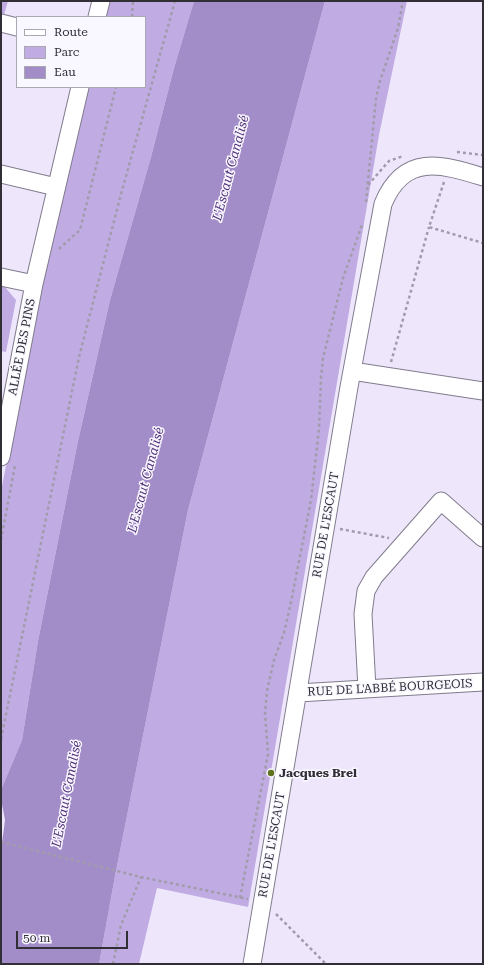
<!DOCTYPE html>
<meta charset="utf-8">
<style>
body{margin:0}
#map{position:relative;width:484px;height:965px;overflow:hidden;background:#eee7fc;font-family:"Roboto Serif",serif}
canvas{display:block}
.frame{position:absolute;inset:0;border:2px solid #312e36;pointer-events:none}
.legend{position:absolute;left:16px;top:16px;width:130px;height:72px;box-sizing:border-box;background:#f9f7ff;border:1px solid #a9a7af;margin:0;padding:5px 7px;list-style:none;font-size:12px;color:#312e36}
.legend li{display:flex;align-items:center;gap:8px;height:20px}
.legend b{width:20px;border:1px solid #a9a7af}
.scale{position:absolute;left:16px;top:931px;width:112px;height:18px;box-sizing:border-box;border:2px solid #312e36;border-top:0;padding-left:5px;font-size:12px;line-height:14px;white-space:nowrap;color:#312e36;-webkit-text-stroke:3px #f9f7ff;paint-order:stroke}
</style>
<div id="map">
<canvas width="484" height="965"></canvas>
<div class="frame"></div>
<ul class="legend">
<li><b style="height:5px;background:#fff"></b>Route</li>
<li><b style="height:11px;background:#c0ace3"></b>Parc</li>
<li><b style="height:11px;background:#a38dc8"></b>Eau</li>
</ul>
<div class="scale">50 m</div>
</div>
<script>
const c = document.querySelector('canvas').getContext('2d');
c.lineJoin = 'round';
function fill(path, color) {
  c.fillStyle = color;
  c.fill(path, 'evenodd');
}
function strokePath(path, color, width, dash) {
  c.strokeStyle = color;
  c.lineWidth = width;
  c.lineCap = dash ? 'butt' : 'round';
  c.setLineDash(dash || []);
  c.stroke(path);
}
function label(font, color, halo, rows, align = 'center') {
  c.font = font + ' "Roboto Serif",serif';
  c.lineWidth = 3;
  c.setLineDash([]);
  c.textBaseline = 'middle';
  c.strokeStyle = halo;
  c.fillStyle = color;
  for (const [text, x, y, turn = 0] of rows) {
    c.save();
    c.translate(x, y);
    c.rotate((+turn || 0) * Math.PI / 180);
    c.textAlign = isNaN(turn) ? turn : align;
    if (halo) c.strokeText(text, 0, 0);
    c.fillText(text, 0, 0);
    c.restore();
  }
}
const green = new Path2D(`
 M 1,1 L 8,1 L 4,15 L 1,14 Z
 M 107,1 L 194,1 L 174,68 L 151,157 L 110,300 L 78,441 L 38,641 L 22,740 L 1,790 L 1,491 L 45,267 L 87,87 L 145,87 L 145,17 L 103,17 Z
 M 325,1 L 407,1 L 379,135 L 248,907 L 157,888 L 139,964 L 99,964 L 115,876 L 188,510 Z
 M 1,286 L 5,287 L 16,300 L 6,352 L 1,351 Z`);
const water = new Path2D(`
 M 194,1 L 325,1 L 188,510 L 115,876 L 99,964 L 1,964 L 1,850 L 5,820 L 1,799 L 1,790 L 22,740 L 38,641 L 78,441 L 110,300 L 151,157 L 174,68 Z`);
const path = new Path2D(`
 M 132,17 L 133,1
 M 457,152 L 483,155 L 483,153
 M 444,182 L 429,227 L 483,243
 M 368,185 L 389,161 L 403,156
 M 366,202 L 376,98 L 380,81 L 398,28 L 403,1
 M 59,249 L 80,230 L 116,87
 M 391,362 L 429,227
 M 340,529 L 389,538
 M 1,540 L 15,465
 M 1,739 L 79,357 L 121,194 L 175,1
 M 1,842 L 141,877 L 248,899
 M 240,898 L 268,754 L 265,713 L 267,691 L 274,660 L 284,633 L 290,607 L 311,500 L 319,429 L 321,378 L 323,358 L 343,278 L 362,225
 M 276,914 L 326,964
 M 113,964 L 121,925 L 141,877`);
const street = new Path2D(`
 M 97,17 L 101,1
 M 1,23 L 17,27
 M 1,174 L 56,187
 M 1,277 L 34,284
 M 352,371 L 483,391
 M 1,457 L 34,284 L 80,87
 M 367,689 L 363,614 L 366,591 L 374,577 L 441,501 L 483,538
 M 298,693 L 483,682
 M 252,964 L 349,387 L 383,204 C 404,153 441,164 483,177`);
const markers = [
 [271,773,4,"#5f7220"]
];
const streetNames = [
 ["ALLÉE DES PINS",22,347,-79],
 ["RUE DE L'ESCAUT",326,525,-80],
 ["RUE DE L'ABBÉ BOURGEOIS",390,688,-3],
 ["RUE DE L'ESCAUT",272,845,-80]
];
const poiNames = [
 ["Jacques Brel",279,773]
];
const waterNames = [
 ["L'Escaut Canalisé",231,168,-75],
 ["L'Escaut Canalisé",146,480,-75],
 ["L'Escaut Canalisé",67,794,-79]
];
fill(green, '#c0ace3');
fill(water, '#a38dc8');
strokePath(street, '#817b8d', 19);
strokePath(path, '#a19bab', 2.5, [3, 3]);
strokePath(street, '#fff', 17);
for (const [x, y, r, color] of markers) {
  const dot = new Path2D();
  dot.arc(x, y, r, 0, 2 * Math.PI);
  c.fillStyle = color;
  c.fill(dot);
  strokePath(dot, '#f9f7ff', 1.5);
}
label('12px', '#312e36', '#f9f7ff', streetNames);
label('bold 12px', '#312e36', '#f9f7ff', poiNames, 'left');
label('italic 13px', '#52337b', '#f9f7ff', waterNames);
</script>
